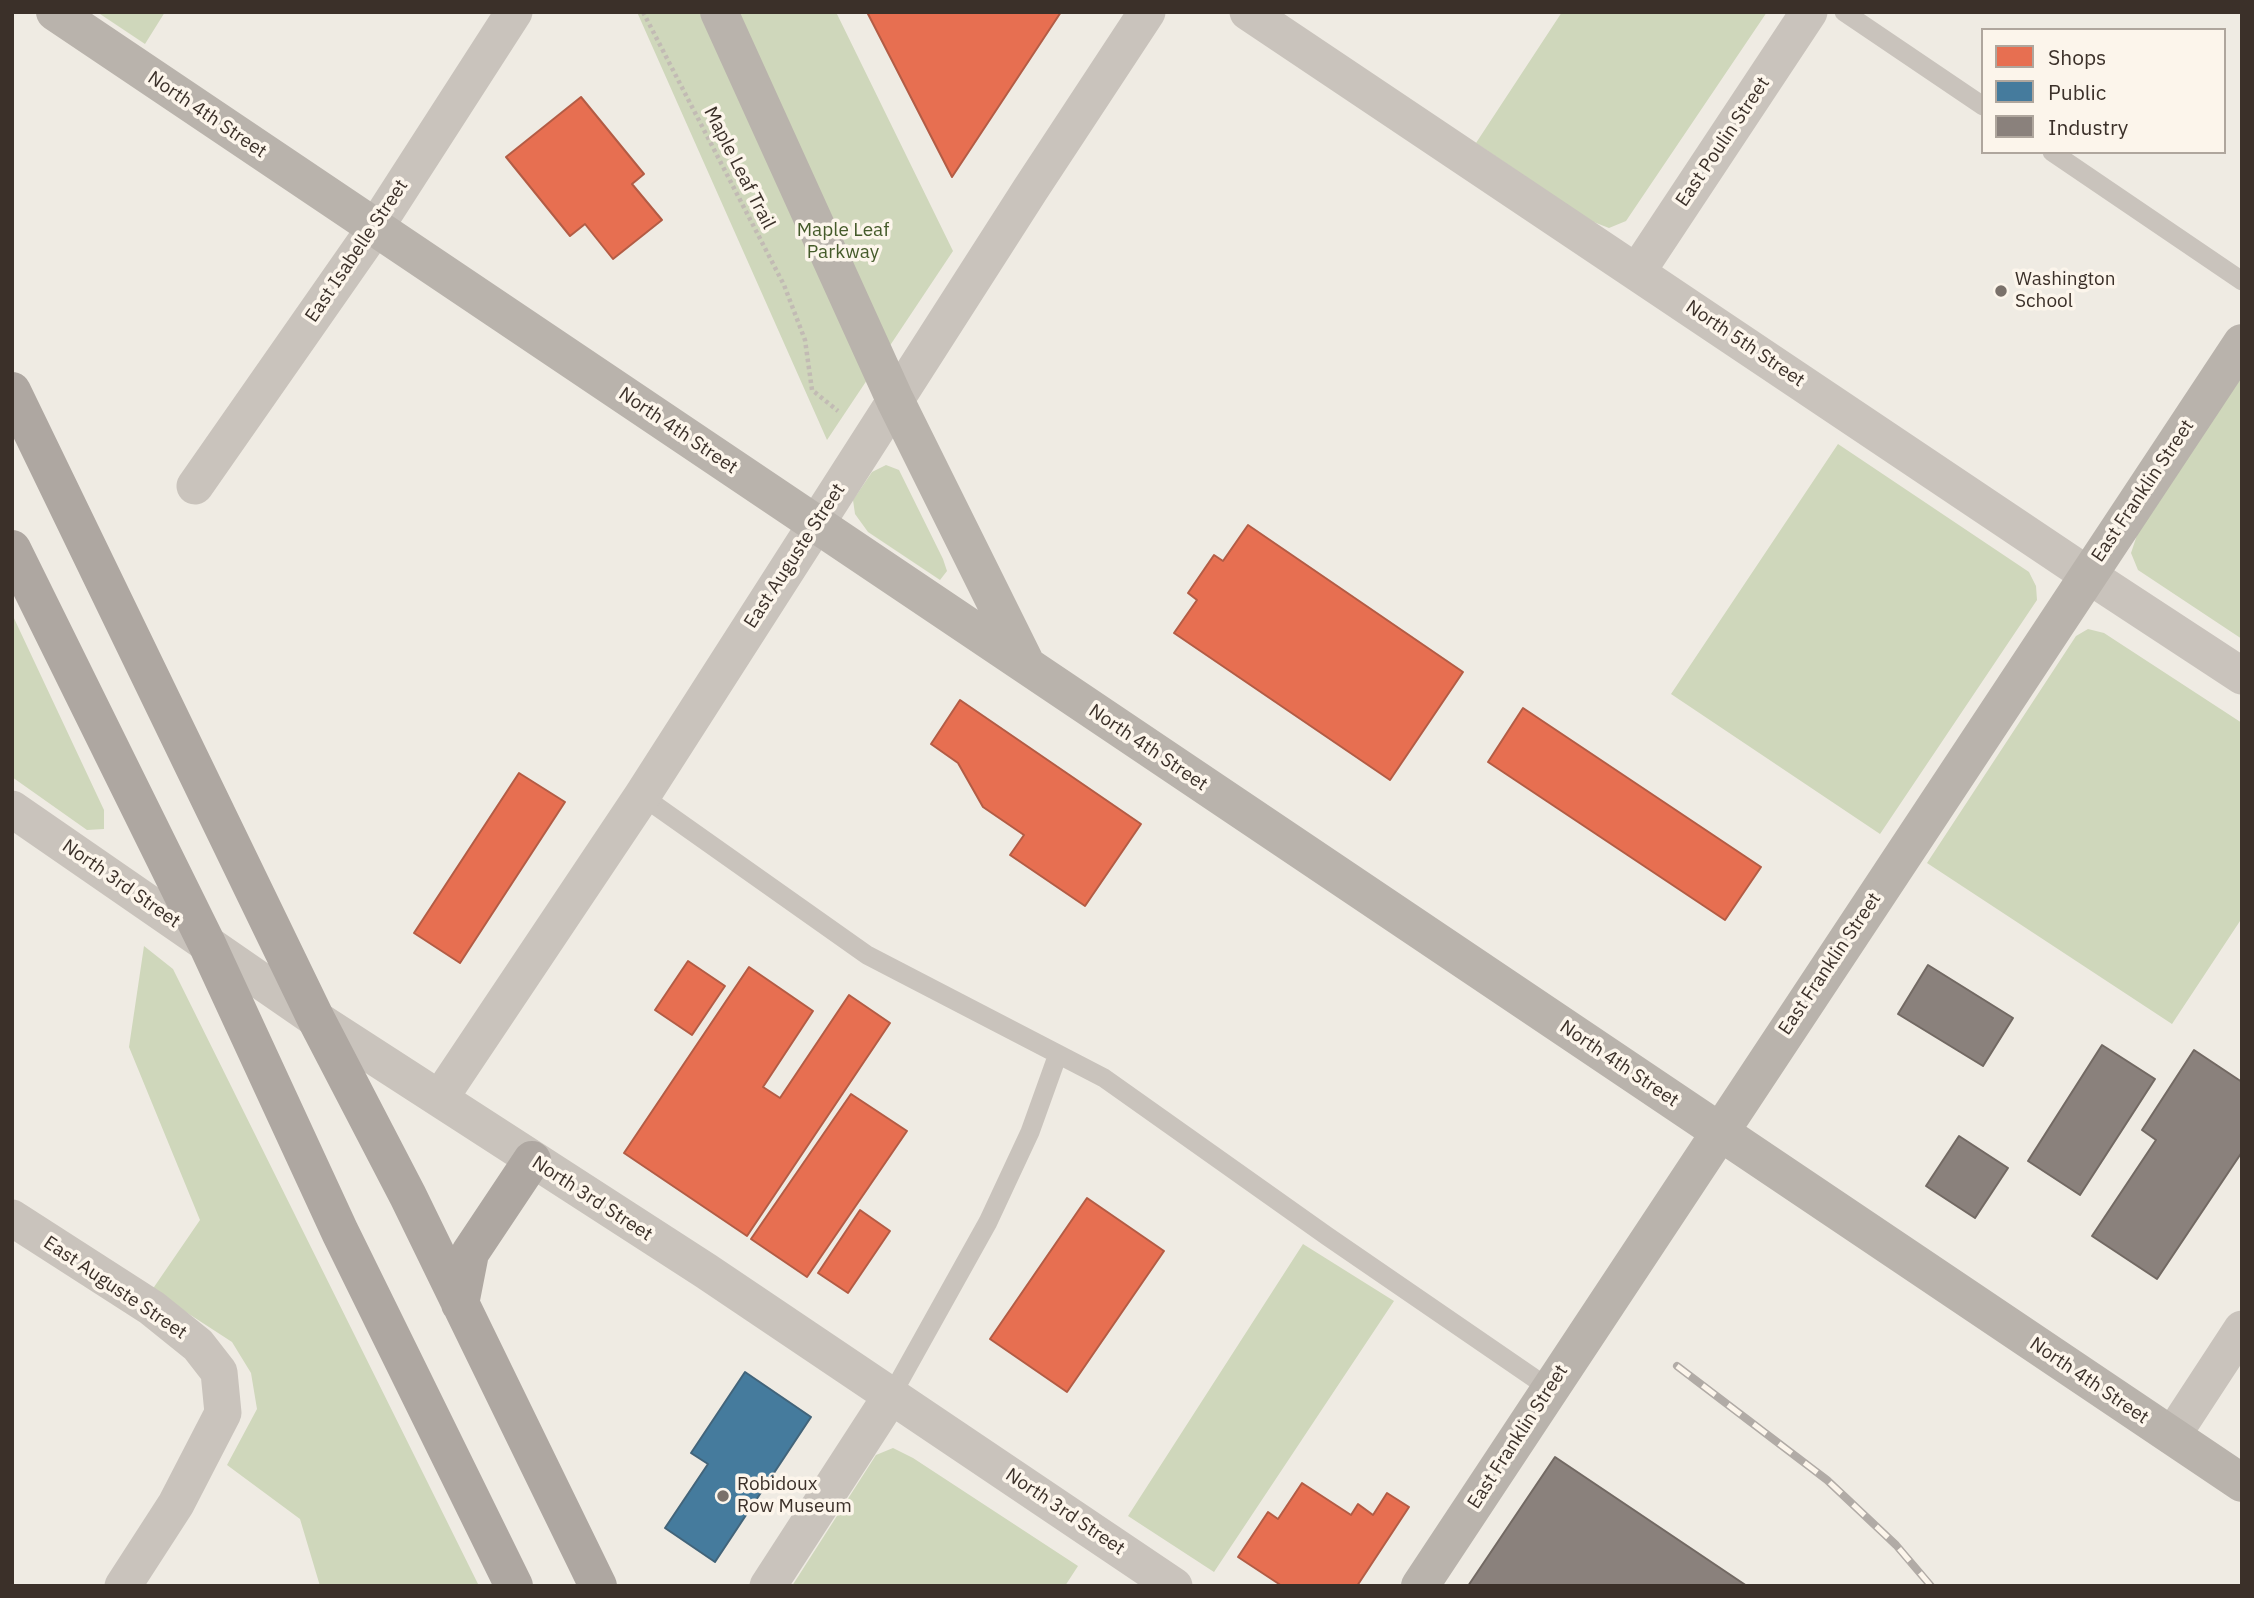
<!DOCTYPE html>
<style>
body{margin:0}
#map{position:relative;width:2254px;height:1598px;overflow:hidden;background:#efebe3;font-family:"IBM Plex Sans",sans-serif}
canvas{display:block}
.frame{position:absolute;inset:0;border:14px solid #3b3029;pointer-events:none}
.legend{position:absolute;left:1981px;top:28px;width:245px;height:126px;box-sizing:border-box;background:#fcf5eb;border:2px solid #afa69d;margin:0;padding:9px 12px;list-style:none;font-size:21px;color:#3b3029}
.legend li{display:flex;align-items:center;gap:14px;height:35px}
.legend b{width:35px;border:2px solid #afa69d}
</style>
<div id="map">
<canvas width="2254" height="1598"></canvas>
<div class="frame"></div>
<ul class="legend">
<li><b style="height:19px;background:#e76f51"></b>Shops</li>
<li><b style="height:19px;background:#457b9d"></b>Public</li>
<li><b style="height:19px;background:#8a817c"></b>Industry</li>
</ul>
</div>
<script>
const c = document.querySelector('canvas').getContext('2d');
c.lineJoin = 'round';
function fill(path, color) {
  c.fillStyle = color;
  c.fill(path, 'evenodd');
}
function strokePath(path, color, width, dash) {
  c.strokeStyle = color;
  c.lineWidth = width;
  c.lineCap = dash ? 'butt' : 'round';
  c.setLineDash(dash || []);
  c.stroke(path);
}
function label(font, color, halo, rows, align = 'center') {
  c.font = font + ' "IBM Plex Sans",sans-serif';
  c.lineWidth = 7;
  c.setLineDash([]);
  c.textBaseline = 'middle';
  c.strokeStyle = halo;
  c.fillStyle = color;
  for (const [text, x, y, turn = 0] of rows) {
    c.save();
    c.translate(x, y);
    c.rotate((+turn || 0) * Math.PI / 180);
    c.textAlign = isNaN(turn) ? turn : align;
    if (halo) c.strokeText(text, 0, 0);
    c.fillText(text, 0, 0);
    c.restore();
  }
}
const green = new Path2D(`
 M 97,12 L 165,12 L 145,44 Z
 M 637,12 L 836,12 L 953,251 L 827,440 Z
 M 1562,12 L 1767,12 L 1626,221 L 1609,228 L 1591,221 L 1476,143 Z
 M 2242,376 L 2242,639 L 2138,570 L 2131,553 L 2137,535 Z
 M 1838,444 L 2029,572 L 2036,586 L 2037,600 L 1880,834 L 1671,694 Z
 M 886,465 L 899,470 L 943,559 L 947,571 L 940,580 L 868,532 L 855,514 L 853,500 L 872,472 Z
 M 12,614 L 104,810 L 104,829 L 87,830 L 12,777 Z
 M 2088,629 L 2104,633 L 2242,723 L 2242,918 L 2172,1024 L 1927,863 L 2076,636 Z
 M 144,946 L 173,969 L 479,1586 L 320,1586 L 300,1519 L 227,1465 L 257,1409 L 251,1373 L 232,1342 L 152,1290 L 200,1220 L 129,1047 Z
 M 1303,1244 L 1394,1301 L 1214,1572 L 1128,1516 Z
 M 893,1448 L 913,1458 L 1078,1566 L 1065,1586 L 792,1586 L 876,1455 Z`);
const shops = new Path2D(`
 M 867,12 L 1061,12 L 952,177 Z
 M 581,97 L 644,174 L 632,184 L 662,220 L 613,259 L 585,224 L 570,236 L 506,157 Z
 M 1248,525 L 1463,672 L 1390,780 L 1174,633 L 1197,600 L 1188,593 L 1214,555 L 1223,561 Z
 M 960,700 L 1141,824 L 1085,906 L 1010,855 L 1024,835 L 983,807 L 958,763 L 931,744 Z
 M 1523,708 L 1761,867 L 1725,920 L 1488,762 Z
 M 519,773 L 565,802 L 460,963 L 414,933 Z
 M 688,961 L 725,986 L 692,1035 L 655,1010 Z
 M 749,967 L 813,1011 L 763,1087 L 780,1098 L 849,995 L 890,1023 L 747,1236 L 624,1153 Z
 M 851,1094 L 907,1131 L 807,1277 L 751,1239 Z
 M 1087,1198 L 1164,1251 L 1067,1392 L 990,1339 Z
 M 860,1210 L 890,1231 L 848,1293 L 818,1273 Z
 M 1302,1483 L 1351,1515 L 1358,1504 L 1373,1515 L 1387,1493 L 1409,1507 L 1357,1586 L 1282,1586 L 1238,1557 L 1268,1512 L 1278,1519 Z`);
const public = new Path2D(`
 M 745,1372 L 811,1417 L 715,1562 L 665,1528 L 708,1464 L 691,1453 Z`);
const industry = new Path2D(`
 M 1928,965 L 2013,1018 L 1983,1066 L 1898,1014 Z
 M 2102,1045 L 2155,1079 L 2080,1195 L 2028,1161 Z
 M 2194,1050 L 2242,1082 L 2242,1152 L 2157,1279 L 2092,1236 L 2156,1140 L 2142,1130 Z
 M 1959,1136 L 2008,1168 L 1975,1218 L 1926,1186 Z
 M 1555,1457 L 1747,1586 L 1468,1586 Z`);
const path = new Path2D(`
 M 643,12 L 784,285 L 805,340 L 812,390 L 838,411`);
const lane = new Path2D(`
 M 1844,12 L 1983,106
 M 2052,152 L 2242,281
 M 642,796 L 867,955 L 1104,1078 L 1327,1236 L 1550,1389
 M 891,1396 L 988,1222 L 1030,1132 L 1058,1054`);
const street = new Path2D(`
 M 1248,12 L 2088,575 L 2242,676
 M 1637,272 L 1809,12
 M 195,486 L 375,228 L 514,12
 M 12,809 L 316,1019 L 706,1271 L 1174,1586
 M 440,1098 L 642,796 L 1030,190 L 1147,12
 M 12,1218 L 152,1308 L 198,1345 L 219,1372 L 223,1413 L 176,1504 L 123,1586
 M 2172,1436 L 2242,1329
 M 768,1586 L 891,1396`);
const secondary = new Path2D(`
 M 55,12 L 2242,1483
 M 719,12 L 895,400 L 1026,664
 M 1420,1586 L 2242,343`);
const primary = new Path2D(`
 M 12,391 L 316,1019 L 408,1196 L 598,1586
 M 12,549 L 207,944 L 340,1232 L 514,1586
 M 460,1304 L 470,1253 L 532,1160`);
const rail = new Path2D(`
 M 1677,1366 L 1827,1480 L 1896,1545 L 1931,1586`);
const markers = [
 [2001,291,7,"#7a716a"],
 [723,1496,7,"#7a716a"]
];
const streetNames = [
 ["North 4th Street",207,115,34],
 ["East Poulin Street",1723,142,-56],
 ["Maple Leaf Trail",739,168,63],
 ["East Isabelle Street",357,251,-56],
 ["North 5th Street",1745,344,34],
 ["North 4th Street",678,431,34],
 ["East Franklin Street",2143,491,-56],
 ["East Auguste Street",795,556,-57],
 ["North 4th Street",1148,748,34],
 ["North 3rd Street",121,884,35],
 ["East Franklin Street",1830,964,-56],
 ["North 4th Street",1619,1064,34],
 ["North 3rd Street",592,1199,33],
 ["East Auguste Street",115,1288,34],
 ["North 4th Street",2089,1381,34],
 ["East Franklin Street",1518,1437,-57],
 ["North 3rd Street",1065,1512,34]
];
const parkNames = [
 ["Maple Leaf",843,231],
 ["Parkway",843,253]
];
const poiNames = [
 ["Washington",2015,280],
 ["School",2015,302],
 ["Robidoux",737,1485],
 ["Row Museum",737,1507]
];
fill(green, '#cfd7bb');
fill(shops, '#e76f51');
strokePath(shops, '#b35c45', 2);
fill(public, '#457b9d');
strokePath(public, '#42647a', 2);
fill(industry, '#8a817c');
strokePath(industry, '#726963', 2);
strokePath(path, '#c2bbb4', 4.5, [3.5, 3.5]);
strokePath(lane, '#c9c3bc', 19);
strokePath(street, '#c9c3bc', 37);
strokePath(secondary, '#b9b3ac', 38);
strokePath(primary, '#aea7a1', 38);
strokePath(rail, '#b1aba6', 8);
strokePath(rail, '#fcf5eb', 5, [16]);
for (const [x, y, r, color] of markers) {
  const dot = new Path2D();
  dot.arc(x, y, r, 0, 2 * Math.PI);
  c.fillStyle = color;
  c.fill(dot);
  strokePath(dot, '#fcf5eb', 2.5);
}
label('19px', '#3b3029', '#fcf5eb', streetNames);
label('19px', '#455b2a', '#fcf5eb', parkNames);
label('19px', '#3b3029', '#fcf5eb', poiNames, 'left');
</script>
